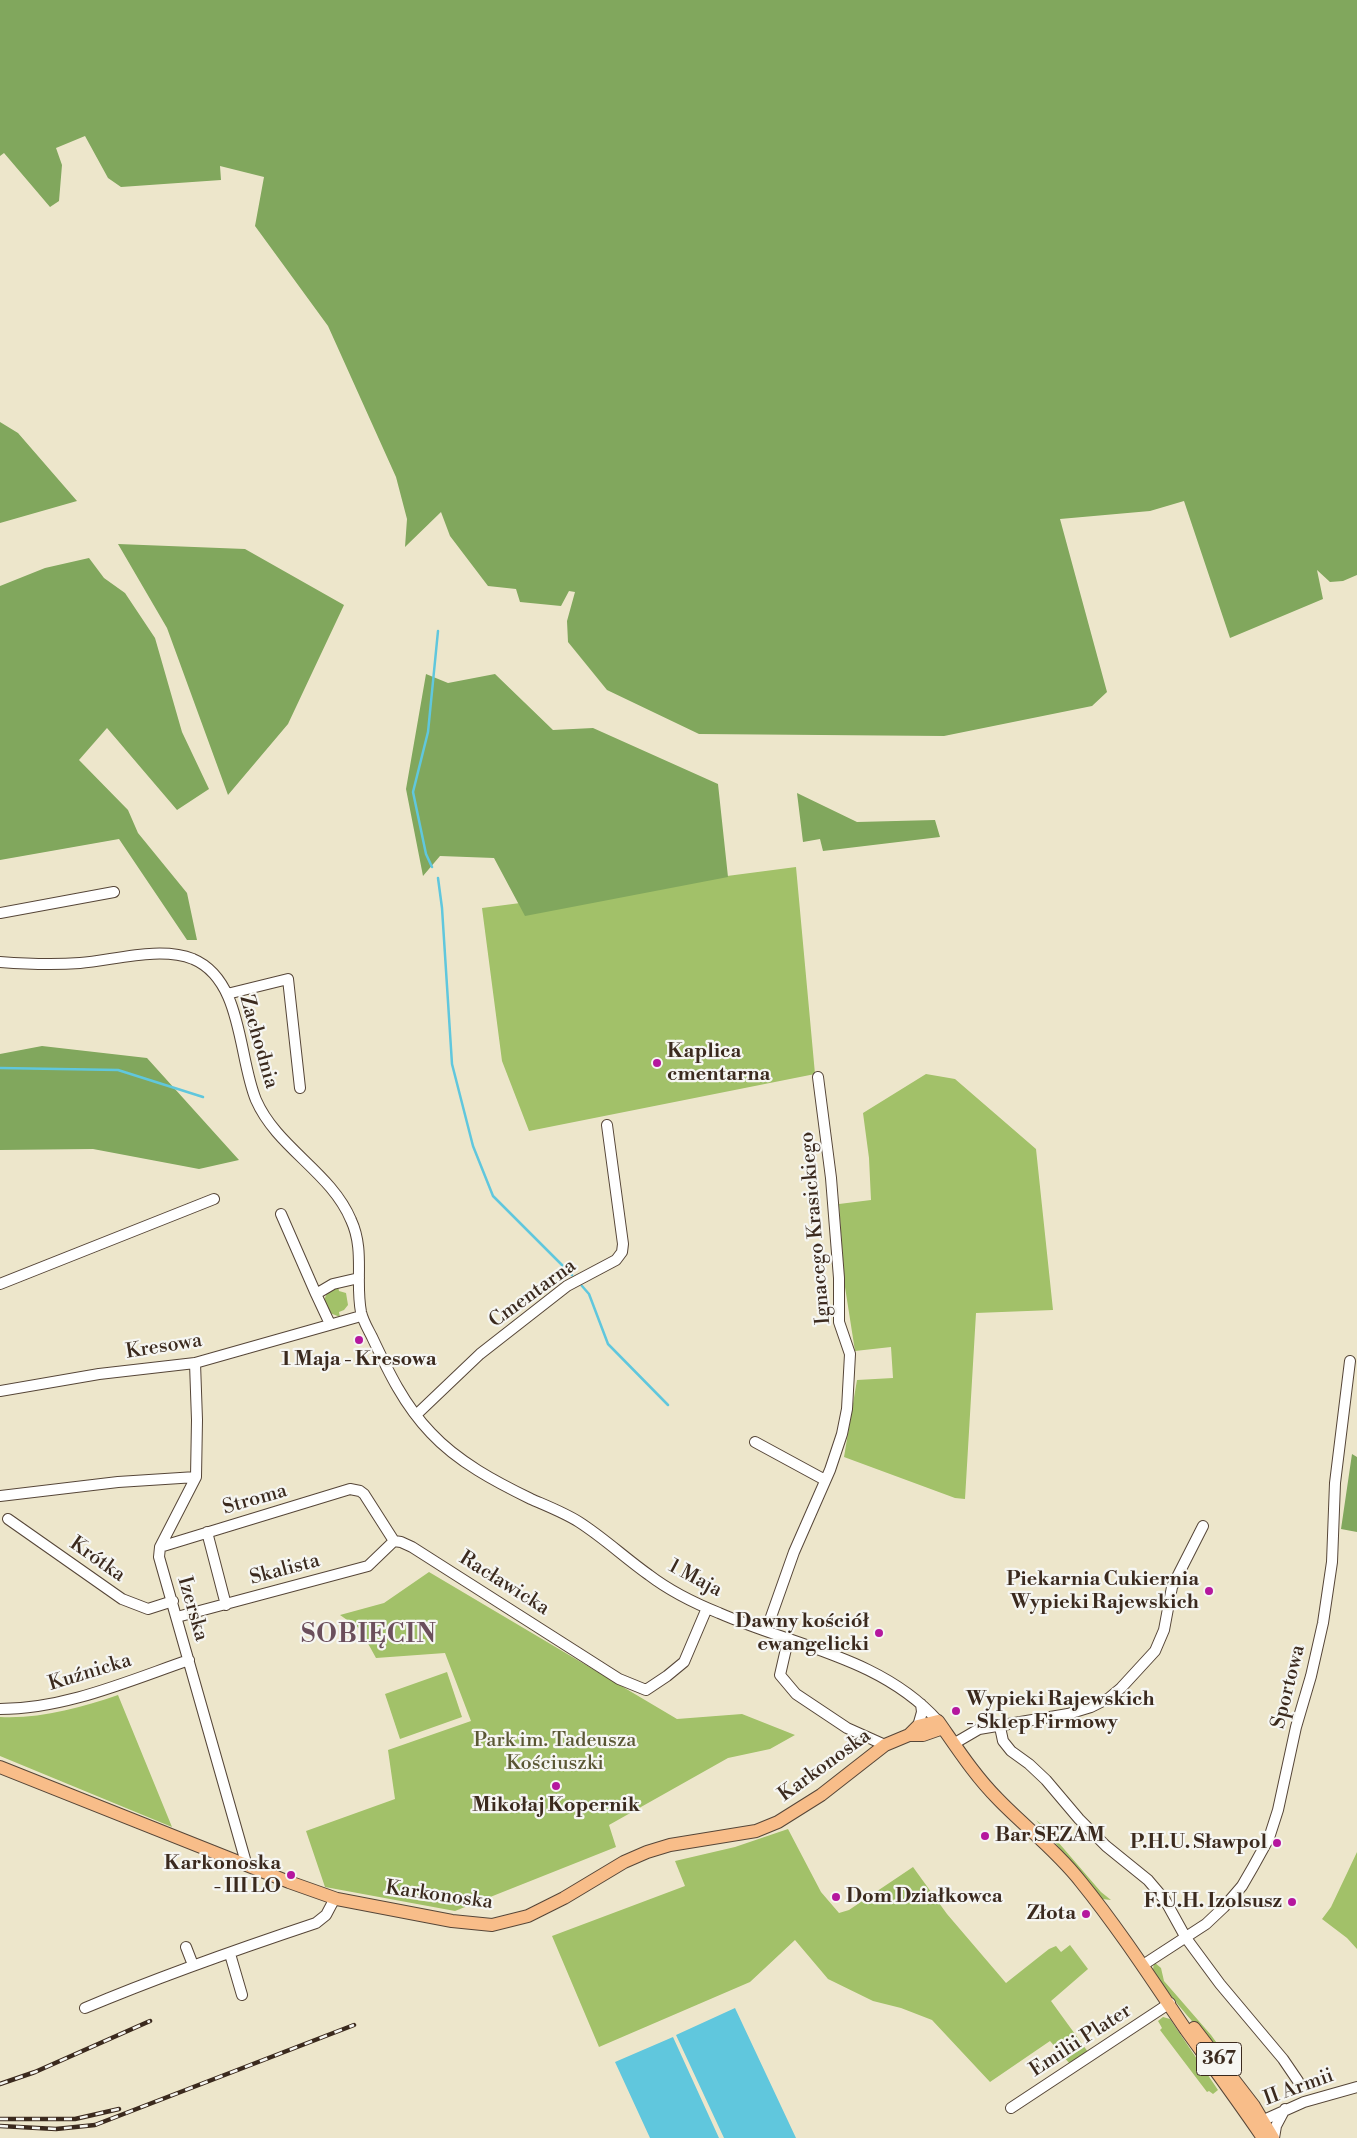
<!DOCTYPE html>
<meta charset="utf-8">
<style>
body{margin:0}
canvas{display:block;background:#ede6cb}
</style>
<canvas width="1357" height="2138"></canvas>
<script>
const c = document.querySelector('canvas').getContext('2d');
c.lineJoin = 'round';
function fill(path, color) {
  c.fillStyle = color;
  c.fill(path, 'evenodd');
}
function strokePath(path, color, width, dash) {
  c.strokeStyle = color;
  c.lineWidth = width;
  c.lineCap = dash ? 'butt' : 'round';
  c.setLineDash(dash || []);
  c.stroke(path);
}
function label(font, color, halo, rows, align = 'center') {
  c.font = font + ' "Libre Bodoni",serif';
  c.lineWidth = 4.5;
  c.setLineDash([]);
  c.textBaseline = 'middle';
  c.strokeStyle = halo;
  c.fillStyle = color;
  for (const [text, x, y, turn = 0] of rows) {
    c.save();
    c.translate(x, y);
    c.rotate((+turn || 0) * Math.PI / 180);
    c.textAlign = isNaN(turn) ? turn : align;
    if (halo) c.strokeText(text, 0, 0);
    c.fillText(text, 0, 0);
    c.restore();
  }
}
const green = new Path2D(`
 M 796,867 L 815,1074 L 529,1131 L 502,1061 L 482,908 Z
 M 926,1074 L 955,1079 L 1036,1149 L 1053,1310 L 976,1313 L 965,1499 L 955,1498 L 844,1457 L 857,1380 L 893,1378 L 891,1347 L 855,1351 L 845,1287 L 839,1204 L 871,1200 L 869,1158 L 863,1113 Z
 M 338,1286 L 339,1291 L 346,1293 L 348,1305 L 344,1310 L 339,1312 L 340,1317 L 330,1313 L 324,1300 L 328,1291 Z
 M 429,1572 L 677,1719 L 742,1714 L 795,1735 L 770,1749 L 728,1758 L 609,1825 L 616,1847 L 455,1911 L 325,1887 L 306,1831 L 395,1799 L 388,1750 L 471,1721 L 445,1653 L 376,1658 L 360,1629 L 340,1615 L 384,1603 Z
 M 447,1672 L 462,1717 L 400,1739 L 385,1694 Z
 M 118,1695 L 172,1827 L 0,1756 L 0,1717 C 40,1719 80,1708 118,1695 Z
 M 1036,1820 L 1046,1828 L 1101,1892 L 1111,1900 L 1102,1899 Z
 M 788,1829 L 821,1892 L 839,1913 L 849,1910 L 913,1867 L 947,1914 L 1006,1983 L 1049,1949 L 1056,1946 L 1061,1952 L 1070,1945 L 1088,1969 L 1051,2001 L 1088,2052 L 1070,2064 L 1050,2041 L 990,2082 L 932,2020 L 901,2008 L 873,2001 L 828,1979 L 795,1940 L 750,1982 L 599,2047 L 552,1936 L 685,1886 L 675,1861 L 735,1847 Z
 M 1357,1852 L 1357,1949 L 1347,1938 L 1322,1919 L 1331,1907 Z
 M 1154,1962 L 1161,1968 L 1164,1981 L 1211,2035 L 1227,2057 C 1201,2033 1172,2000 1153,1970 Z
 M 1163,2017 L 1170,2019 L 1218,2090 L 1213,2094 L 1209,2091 L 1207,2092 L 1160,2030 L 1162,2028 L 1158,2021 Z`);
const forest = new Path2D(`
 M 0,0 L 1357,0 L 1357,575 L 1343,581 L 1330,582 L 1317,570 L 1323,599 L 1230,638 L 1184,501 L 1150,511 L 1060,519 L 1107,692 L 1092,706 L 944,736 L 699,734 L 607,690 L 568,642 L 567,621 L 575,592 L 569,591 L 561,606 L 520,602 L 516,589 L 488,586 L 450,536 L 441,512 L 405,547 L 407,519 L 396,477 L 328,326 L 255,226 L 264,177 L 220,166 L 221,180 L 121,187 L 108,178 L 85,136 L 56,148 L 62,165 L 59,201 L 50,207 L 4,153 L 0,156 Z
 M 0,422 L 18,433 L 77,501 L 0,523 Z
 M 118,544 L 245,549 L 344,605 L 288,724 L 228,795 L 167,628 Z
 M 89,558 L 104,578 L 125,593 L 155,638 L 182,732 L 209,789 L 177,810 L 107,728 L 79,760 L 128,810 L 138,833 L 187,893 L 197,940 L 187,940 L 119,839 L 0,860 L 0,586 L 45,568 Z
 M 426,674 L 448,683 L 495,674 L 553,730 L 593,728 L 718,784 L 728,877 L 525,916 L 494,858 L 440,856 L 423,876 L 406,789 Z
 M 797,793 L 857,822 L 935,820 L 940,837 L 823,851 L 820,839 L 803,842 Z
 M 42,1046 L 147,1058 L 239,1160 L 199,1169 L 93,1149 L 0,1150 L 0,1054 Z
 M 1352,1454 L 1357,1457 L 1357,1532 L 1341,1529 Z`);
const water = new Path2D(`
 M 735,2008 L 796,2138 L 724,2138 L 676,2035 Z
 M 673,2037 L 719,2138 L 650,2138 L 615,2062 Z`);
const stream = new Path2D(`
 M 432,867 L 426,854 L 413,792 L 428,732 L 438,631
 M 438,878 L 442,908 L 452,1064 L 473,1146 L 493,1196 L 572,1275
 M 0,1068 L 118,1070 L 203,1097
 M 582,1286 L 589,1294 L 608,1344 L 668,1405`);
const minor = new Path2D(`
 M 0,913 L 114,892
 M 0,962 C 27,964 53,965 80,963 C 115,960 160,946 193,959 C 243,980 238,1057 256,1100 C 277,1148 331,1172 351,1220 C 365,1250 355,1281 361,1312 C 363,1321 368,1329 372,1337 C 388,1371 404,1405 431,1433 C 458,1462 496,1482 531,1499 C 547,1506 565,1513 579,1522 C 604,1538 625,1558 649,1575 C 670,1591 694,1603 719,1613 C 794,1646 882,1658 938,1721
 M 227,994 L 288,979 L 300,1088
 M 281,1214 L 316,1294
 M 0,1284 L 214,1199
 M 330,1324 L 316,1294 L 333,1284 L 359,1278
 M 195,1363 L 197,1420 L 196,1477 L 160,1547 L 159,1557 L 245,1859 L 245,1865
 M 0,1391 L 99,1374 L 195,1363 L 361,1316
 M 416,1415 L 480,1354 L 567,1286 L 616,1260 L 622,1252 L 623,1244 L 607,1125
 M 755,1442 L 825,1480
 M 0,1496 L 118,1482 L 196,1477
 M 8,1519 L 122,1599 L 148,1609 L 173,1601
 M 207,1532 L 226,1605
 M 160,1547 L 350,1489 L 360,1491 L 364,1494 L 394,1541 L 401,1542 L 412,1547 L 619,1679 L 646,1690 L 667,1676 L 684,1662 L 707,1608
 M 177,1617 L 368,1566 L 394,1541
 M 766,1631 L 794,1552 L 830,1470 L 842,1434 L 847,1409 L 850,1354 L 839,1322 L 839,1278 L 831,1178 L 818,1077
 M 788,1640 L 780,1675 L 796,1694 L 847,1728 L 885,1745
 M 0,1709 C 65,1709 128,1681 189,1660
 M 918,1726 L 922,1712 L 921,1704
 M 1000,1727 L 1003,1741 L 1011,1751 L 1029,1764 L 1046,1780 L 1079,1819 L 1106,1846 L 1148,1880 L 1165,1900 L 1186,1938 L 1220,1984 L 1283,2059 L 1298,2081
 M 955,1743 L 979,1729 L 1068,1714 L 1091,1707 L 1109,1698 L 1121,1688 L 1155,1651 L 1164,1630 L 1172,1587 L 1203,1526
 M 186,1947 L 193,1965
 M 230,1954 L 242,1995
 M 1143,1965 L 1206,1924 L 1224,1907 L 1242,1886 L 1253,1867 L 1269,1838 L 1278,1810 L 1296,1727 L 1311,1676 L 1323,1623 L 1332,1562 L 1335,1483 L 1350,1361
 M 85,2008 C 161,1976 238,1949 316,1923 L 326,1915 L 335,1898
 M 1011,2108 L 1170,2003
 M 1257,2123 L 1304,2102 L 1357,2087
 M 1274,2138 L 1276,2126 L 1285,2109`);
const major = new Path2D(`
 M 909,1735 L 918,1726 L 938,1721 C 957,1748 975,1776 998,1799 C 1025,1827 1057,1851 1081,1882 C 1119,1929 1152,1980 1186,2030 C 1212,2066 1238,2101 1263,2138
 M 0,1767 L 289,1882 L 337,1899 L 452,1921 L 492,1925 L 528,1916 L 564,1898 L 624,1862 L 647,1852 L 670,1845 L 756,1831 L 778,1822 L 821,1795 L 885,1745 L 909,1735 L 923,1735 L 943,1728
 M 1194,2028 L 1254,2106 L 1273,2138`);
const rail = new Path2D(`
 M 0,2084 L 35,2072 L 150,2021
 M 0,2119 L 75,2119 L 119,2109
 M 0,2126 L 56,2129 L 95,2125 L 354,2025`);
const markers = [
 [657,1063,5,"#b5179e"],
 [359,1340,5,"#b5179e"],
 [1209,1591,5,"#b5179e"],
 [879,1633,5,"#b5179e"],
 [956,1711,5,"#b5179e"],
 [556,1786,5,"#b5179e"],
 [985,1836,5,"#b5179e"],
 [1277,1843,5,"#b5179e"],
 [291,1875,5,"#b5179e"],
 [836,1897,5,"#b5179e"],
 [1292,1902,5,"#b5179e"],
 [1086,1914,5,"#b5179e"]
];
const shields = [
 [1219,2059,45]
];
const shieldNames = [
 ["367",1219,2059]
];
const streetNames = [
 ["Zachodnia",258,1042,74],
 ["Ignacego Krasickiego",816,1228,-95],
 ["Cmentarna",533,1294,-36],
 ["Kresowa",164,1347,-9],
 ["Stroma",255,1500,-16],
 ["Krótka",97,1560,35],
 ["Skalista",285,1570,-15],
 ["1 Maja",695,1579,28],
 ["Racławicka",504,1584,32],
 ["Izerska",192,1609,74],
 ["Kuźnicka",90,1673,-17],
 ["Sportowa",1289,1687,-76],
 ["Karkonoska",825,1766,-36],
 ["Karkonoska",439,1896,8],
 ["Emilii Plater",1081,2041,-33],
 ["II Armii",1299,2088,-20]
];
const poiNames = [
 ["Kaplica",667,1052,"left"],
 ["cmentarna",667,1075,"left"],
 ["1 Maja - Kresowa",359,1360,"center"],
 ["Piekarnia Cukiernia",1199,1580],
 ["Wypieki Rajewskich",1199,1603],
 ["Dawny kościół",869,1622],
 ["ewangelicki",869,1645],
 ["Wypieki Rajewskich",966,1700,"left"],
 ["- Sklep Firmowy",966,1723,"left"],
 ["Mikołaj Kopernik",556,1806,"center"],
 ["Bar SEZAM",995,1836,"left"],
 ["P.H.U. Sławpol",1267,1843],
 ["Karkonoska",281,1864],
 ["- III LO",281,1887],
 ["Dom Działkowca",846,1897,"left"],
 ["F.U.H. Izolsusz",1282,1902],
 ["Złota",1076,1914]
];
const parkNames = [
 ["Park im. Tadeusza",555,1741],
 ["Kościuszki",555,1764]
];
const districtNames = [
 ["SOBIĘCIN",369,1636]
];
fill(green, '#a2c169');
fill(forest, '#81a75d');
fill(water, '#60c7dd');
strokePath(stream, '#60c7dd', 2.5);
strokePath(minor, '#564638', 12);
strokePath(major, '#564638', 14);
strokePath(minor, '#fff', 10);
strokePath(major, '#f8bd89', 12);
strokePath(rail, '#3b2a1e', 4.5);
strokePath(rail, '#f6f6f2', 2.5, [8]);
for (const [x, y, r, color] of markers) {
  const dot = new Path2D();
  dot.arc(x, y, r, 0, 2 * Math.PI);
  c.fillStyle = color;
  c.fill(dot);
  strokePath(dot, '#f6f6f2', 2);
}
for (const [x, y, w] of shields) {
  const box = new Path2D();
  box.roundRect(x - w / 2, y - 16.5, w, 33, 4);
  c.fillStyle = '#f6f6f2';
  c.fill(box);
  strokePath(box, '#3b2a1e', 1);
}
label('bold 19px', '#3b2a1e', null, shieldNames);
label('20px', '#3b2a1e', '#f6f6f2', streetNames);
label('bold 20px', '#3b2a1e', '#f6f6f2', poiNames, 'right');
label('20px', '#5a5734', '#f6f6f2', parkNames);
c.letterSpacing = '1px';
label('bold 25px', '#6b4f5c', '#f6f6f2', districtNames);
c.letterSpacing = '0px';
</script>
